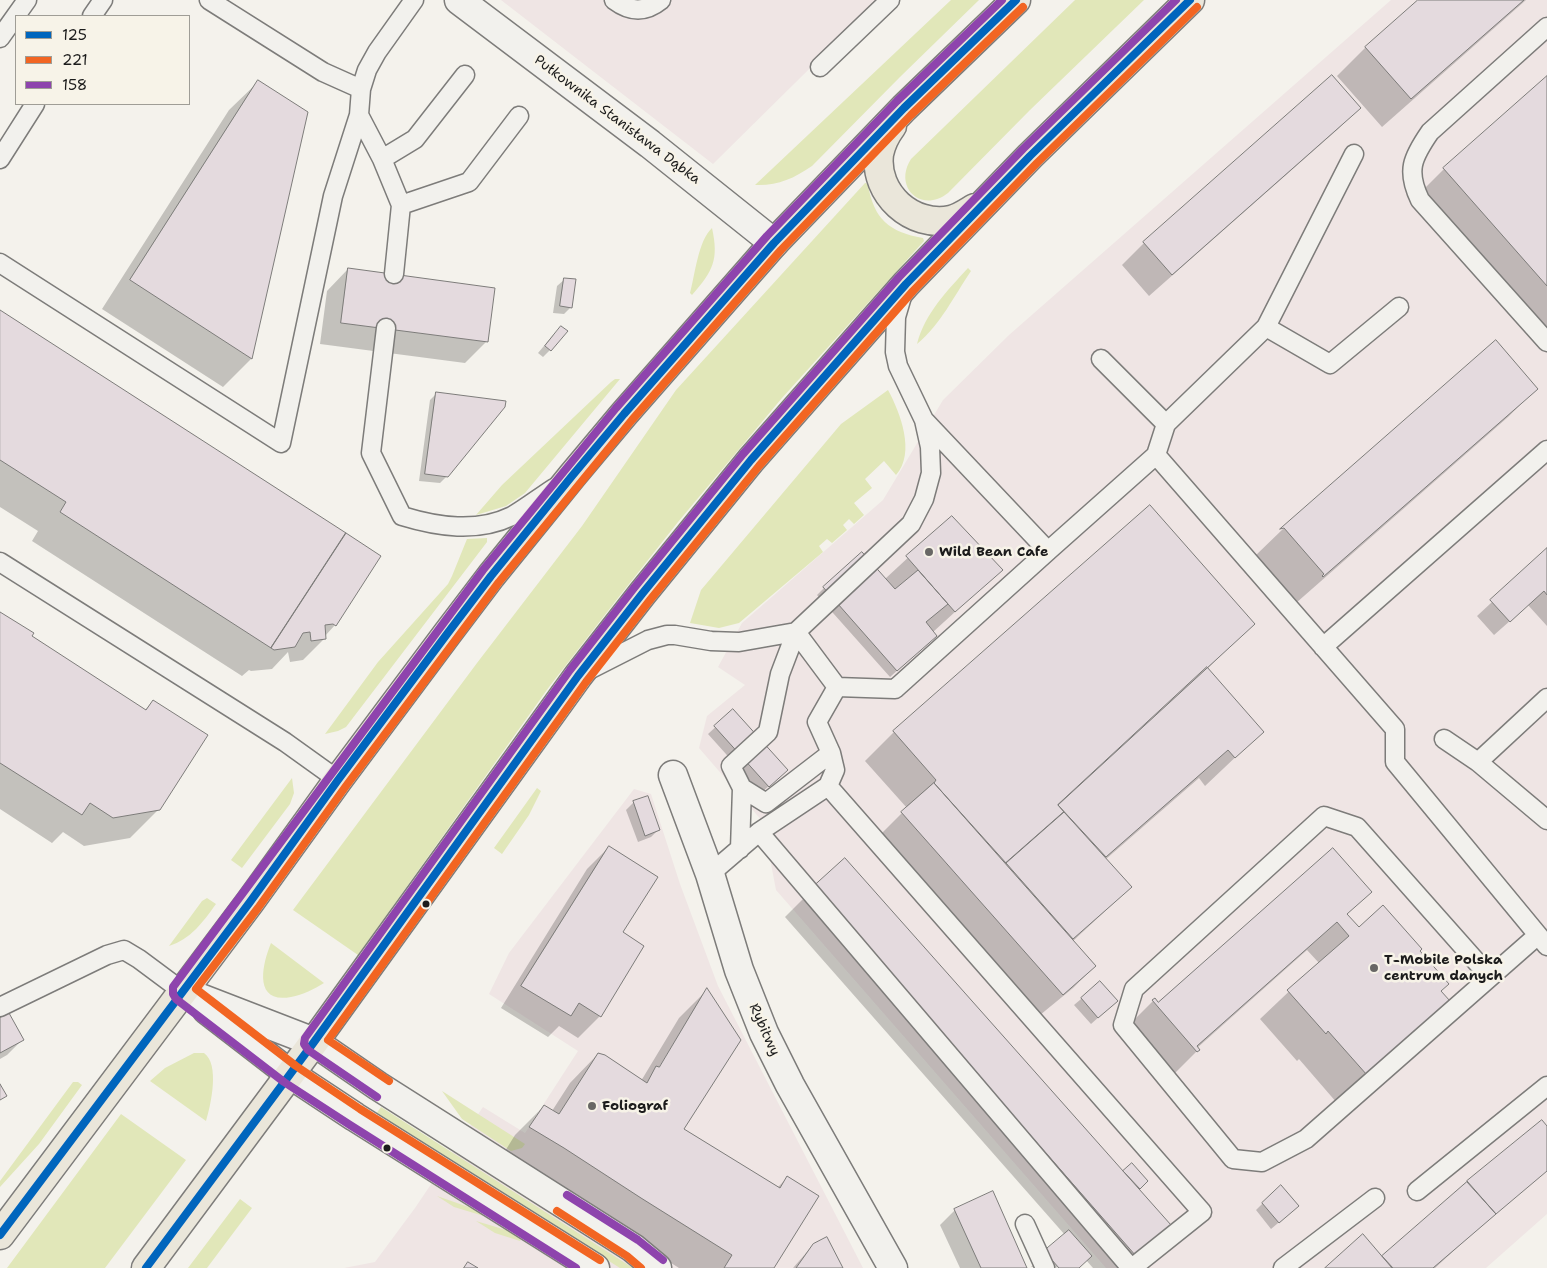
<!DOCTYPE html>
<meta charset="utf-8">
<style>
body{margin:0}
#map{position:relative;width:1547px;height:1268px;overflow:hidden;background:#f4f2ec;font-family:"Shantell Sans",sans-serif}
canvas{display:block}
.legend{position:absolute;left:15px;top:15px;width:175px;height:90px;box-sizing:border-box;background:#f7f3e8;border:1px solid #9f9d96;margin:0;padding:6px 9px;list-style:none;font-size:15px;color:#1c1c1c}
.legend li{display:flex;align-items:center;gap:10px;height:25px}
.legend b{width:25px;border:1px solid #9f9d96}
</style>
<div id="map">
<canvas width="1547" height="1268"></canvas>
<ul class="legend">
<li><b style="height:6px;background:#0065bd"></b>125</li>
<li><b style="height:6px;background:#f26522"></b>221</li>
<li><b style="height:6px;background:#8e44ad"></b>158</li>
</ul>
</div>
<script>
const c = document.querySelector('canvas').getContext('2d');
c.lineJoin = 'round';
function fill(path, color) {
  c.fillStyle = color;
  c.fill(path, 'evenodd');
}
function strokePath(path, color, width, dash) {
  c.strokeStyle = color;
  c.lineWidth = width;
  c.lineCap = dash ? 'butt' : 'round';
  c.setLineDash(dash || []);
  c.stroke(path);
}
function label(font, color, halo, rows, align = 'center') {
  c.font = font + ' "Shantell Sans",sans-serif';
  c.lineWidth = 5;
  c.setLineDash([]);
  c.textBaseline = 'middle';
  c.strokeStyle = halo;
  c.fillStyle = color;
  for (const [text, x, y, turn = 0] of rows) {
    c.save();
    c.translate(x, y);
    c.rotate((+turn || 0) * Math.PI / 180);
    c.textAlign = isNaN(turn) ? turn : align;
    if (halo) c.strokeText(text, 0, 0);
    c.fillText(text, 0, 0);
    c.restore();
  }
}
const built = new Path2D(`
 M 501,0 L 879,0 L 713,164 Z
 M 1391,0 L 1547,0 L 1547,1214 L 1486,1268 L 1106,1268 L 776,890 L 763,822 L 699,748 L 707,716 L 745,685 L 718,667 L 742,623 L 883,500 L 943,400 L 1009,335 Z
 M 634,789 L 651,794 L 680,884 L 718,986 L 863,1268 L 344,1268 L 375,1262 L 415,1208 L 483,1107 L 525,1133 L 578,1051 L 489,994 L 509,953 Z`);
const green = new Path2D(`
 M 951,0 L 979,0 L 900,77 L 812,166 C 793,179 777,186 755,185 Z
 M 1075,0 L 1144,0 L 1030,110 L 948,193 C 921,214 893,187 911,159 Z
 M 865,183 L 866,183 L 868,185 C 874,219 889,232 923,238 L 924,241 L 782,398 L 678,522 L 618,598 L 549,687 L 358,955 L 293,910 L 477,663 L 582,526 L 676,390 Z
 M 712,228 C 719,260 713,271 692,295 L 690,293 C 695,275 698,241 712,228 Z
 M 968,268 L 971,271 C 954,296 941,324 917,344 C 925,313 947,291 968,268 Z
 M 615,379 L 620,379 L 525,493 L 506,506 L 476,515 L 502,485 L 611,382 Z
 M 888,390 C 900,412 916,453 896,475 L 884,461 L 865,479 L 872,488 L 854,503 L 864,515 L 854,524 L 849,519 L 843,525 L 847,530 L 832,543 L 827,539 L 819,546 L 823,552 L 739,623 L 719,628 L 690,623 L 701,590 L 841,424 Z
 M 487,538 L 487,542 L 346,727 L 338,731 L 325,734 L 378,662 L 448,584 L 452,576 L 467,539 Z
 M 292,778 L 294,793 L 290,804 L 242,868 L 231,860 Z
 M 537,788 L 541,791 L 529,815 L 502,854 L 494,848 Z
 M 207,898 L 216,904 C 203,922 191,939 169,946 L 202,901 Z
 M 271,943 L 324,983 C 314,989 303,995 291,997 C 253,1004 262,965 271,943 Z
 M 194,1053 L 204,1053 C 220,1064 211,1105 206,1121 L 150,1081 L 165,1068 Z
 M 73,1082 L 78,1082 L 82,1085 L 39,1144 L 0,1187 L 0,1181 Z
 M 442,1091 L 525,1144 L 522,1148 L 511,1151 L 462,1119 Z
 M 381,1107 L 633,1268 L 620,1268 L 376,1114 Z
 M 121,1114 L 186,1160 L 105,1268 L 7,1268 Z
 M 437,1196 L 477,1210 L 497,1220 L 454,1207 Z
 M 240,1199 L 252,1208 L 207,1268 L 188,1268 Z
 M 476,1221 L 523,1235 L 520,1241 L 495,1233 Z`);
const shadow = new Path2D(`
 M 1420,0 L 1526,0 L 1382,127 L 1337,76 L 1365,48 Z
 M 1332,77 L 1359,108 L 1337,130 L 1149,296 L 1122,265 L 1144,243 Z
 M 1547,78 L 1547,347 L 1415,198 L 1444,169 Z
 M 258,82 L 306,113 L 251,359 L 223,387 L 102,309 L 229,110 Z
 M 348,269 L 487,341 L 465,363 L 320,344 L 327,291 Z
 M 565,279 L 571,307 L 564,314 L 553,313 L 557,286 Z
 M 0,312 L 335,625 L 325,636 L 325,638 L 303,660 L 290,662 L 288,652 L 272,669 L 251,671 L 249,670 L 242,676 L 32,541 L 38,531 L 0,507 Z
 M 554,334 L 550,350 L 543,357 L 538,353 Z
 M 1536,389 L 1508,417 L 1296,603 L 1255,556 L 1284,528 Z
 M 437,393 L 447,476 L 440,483 L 419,481 L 430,400 Z
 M 1149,507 L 1253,624 L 1207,669 L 1262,732 L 1205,786 L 1199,778 L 1106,859 L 1131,887 L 1073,941 L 1095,966 L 1073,988 L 1040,1015 L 880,835 L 907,808 L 865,761 L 894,732 Z
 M 952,517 L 1001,570 L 933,632 L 929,642 L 890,677 L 817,595 L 824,588 L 885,579 Z
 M 1547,551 L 1547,626 L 1528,605 L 1494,635 L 1477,616 Z
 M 0,613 L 30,637 L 144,711 L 153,701 L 159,809 L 130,838 L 84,846 L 63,832 L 52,843 L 0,809 Z
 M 733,711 L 779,777 L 761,793 L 708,734 Z
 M 634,802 L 658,830 L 651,837 L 638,842 L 626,810 Z
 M 609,847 L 621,933 L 600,1016 L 578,1038 L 559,1026 L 548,1037 L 501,1008 L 587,869 Z
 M 814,888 L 1123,1172 L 1132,1165 L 1146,1181 L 1138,1190 L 1169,1225 L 1124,1268 L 1093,1268 L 1086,1260 L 1078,1268 L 1031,1267 L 1065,1235 L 785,917 Z
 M 1370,892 L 1346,915 L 1359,929 L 1418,951 L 1440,992 L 1448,1001 L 1337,1103 L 1299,1059 L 1297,1061 L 1260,1019 L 1319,963 L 1307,950 L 1197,1048 L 1198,1050 L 1168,1080 L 1124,1030 L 1154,1000 L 1158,1004 Z
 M 1100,983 L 1109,1008 L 1091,1024 L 1074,1005 Z
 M 707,990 L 683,1129 L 777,1188 L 787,1178 L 772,1268 L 679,1268 L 502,1156 L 515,1135 L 544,1106 L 552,1111 L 570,1083 L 598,1054 L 641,1081 L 679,1018 Z
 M 0,1019 L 22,1040 L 7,1055 L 0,1059 Z
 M 1541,1122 L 1547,1128 L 1547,1170 L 1487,1220 L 1435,1268 L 1326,1268 L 1382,1257 L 1467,1182 Z
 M 1263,1203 L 1290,1213 L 1271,1229 L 1256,1210 Z
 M 955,1210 L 1026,1268 L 960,1268 L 940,1225 Z
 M 813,1245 L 842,1268 L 793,1268 Z`);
const building = new Path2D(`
 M 1418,0 L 1524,0 L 1411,99 L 1365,47 Z
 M 1332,75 L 1361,108 L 1172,275 L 1143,242 Z
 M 1547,76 L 1547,286 L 1443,168 Z
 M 258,80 L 308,112 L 252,359 L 130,280 Z
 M 348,268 L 495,288 L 488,342 L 341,323 Z
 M 564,278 L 576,279 L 572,308 L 560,306 Z
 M 0,310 L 346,533 L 271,648 L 60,512 L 66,502 L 0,460 Z
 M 561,326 L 568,331 L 551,351 L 545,346 Z
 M 1496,340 L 1538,389 L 1323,577 L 1322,576 L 1324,574 L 1284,528 L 1280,529 Z
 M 436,392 L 506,401 L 505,407 L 448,477 L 425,474 Z
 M 1150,505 L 1255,624 L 1058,805 L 1064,812 L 1006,863 L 934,783 L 936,780 L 893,731 Z
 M 952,516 L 1003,570 L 955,612 L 906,556 Z
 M 346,533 L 381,556 L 336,626 L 333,624 L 325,625 L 326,639 L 311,641 L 310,632 L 303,633 L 295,647 L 274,650 L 271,648 Z
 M 1547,548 L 1547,595 L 1544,591 L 1510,622 L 1490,600 Z
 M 862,552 L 895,589 L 918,570 L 948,604 L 926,622 L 937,636 L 897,671 L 823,587 Z
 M 0,612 L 34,633 L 32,636 L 146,710 L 153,700 L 208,735 L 160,810 L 113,818 L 90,803 L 82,815 L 0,763 Z
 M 1207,667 L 1264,732 L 1235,758 L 1228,750 L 1106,857 L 1058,805 Z
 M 733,709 L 788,770 L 769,787 L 714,726 Z
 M 934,783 L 1096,966 L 1063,995 L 901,812 Z
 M 648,796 L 660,830 L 645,836 L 633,801 Z
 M 1064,812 L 1132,887 L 1073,939 L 1006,863 Z
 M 609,846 L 658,877 L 623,932 L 644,946 L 601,1017 L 579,1003 L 571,1016 L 521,986 Z
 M 1333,848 L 1372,892 L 1347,914 L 1359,927 L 1383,905 L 1422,949 L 1420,951 L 1449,984 L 1441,991 L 1450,1001 L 1367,1075 L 1328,1031 L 1326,1034 L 1287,990 L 1349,936 L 1337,922 L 1197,1046 L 1200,1050 L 1197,1052 L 1152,1000 L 1155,998 L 1158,1002 Z
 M 845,858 L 1171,1225 L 1136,1256 L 813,887 Z
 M 1100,981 L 1118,1001 L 1098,1018 L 1081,998 Z
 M 707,988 L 741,1040 L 684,1129 L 780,1188 L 787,1176 L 819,1196 L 774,1268 L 724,1268 L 732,1255 L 641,1198 L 564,1148 L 529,1127 L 544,1105 L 559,1114 L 598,1053 L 605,1055 L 647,1083 L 656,1066 L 659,1067 Z
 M 9,1013 L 24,1040 L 0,1053 L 0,1018 Z
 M 0,1084 L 7,1096 L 0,1100 Z
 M 1542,1120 L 1547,1126 L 1547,1171 L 1496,1214 L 1467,1181 Z
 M 1132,1163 L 1148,1181 L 1140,1189 L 1123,1171 Z
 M 1467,1182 L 1496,1214 L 1433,1268 L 1393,1268 L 1382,1256 Z
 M 1281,1185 L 1299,1206 L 1279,1223 L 1262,1203 Z
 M 993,1191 L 1027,1268 L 981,1268 L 954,1209 Z
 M 1069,1230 L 1092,1256 L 1079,1268 L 1059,1268 L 1044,1251 Z
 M 1363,1234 L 1392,1268 L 1325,1268 Z
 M 827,1237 L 843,1268 L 796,1268 L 813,1244 Z
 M 468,1262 L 478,1268 L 464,1268 Z`);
const service = new Path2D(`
 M 209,0 L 323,72 L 361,89
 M 614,0 C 630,12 645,13 661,0
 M 92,16 L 103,0
 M 1547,27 L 1430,132 C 1412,158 1406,171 1420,200 L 1547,342
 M 0,38 L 27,0
 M 820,67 L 890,0
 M 0,159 L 35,104
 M 382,159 L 415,139 L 465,75
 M 401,205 L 469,182 L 519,116
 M 0,263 L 281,443 L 333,196 L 359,115
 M 394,274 L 401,205 L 382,159 L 359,115 L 361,89 L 367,70 L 377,52 L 414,0
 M 1266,327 L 1354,154
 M 386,328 L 371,453 L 402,516 C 438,527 477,533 512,516 C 526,508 540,497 554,488
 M 1101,359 L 1166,424
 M 924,420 L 1048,551 L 1156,455 L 1395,729 L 1395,762 L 1547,946
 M 1156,455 L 1166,424 L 1266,327 L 1330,364 L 1399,307
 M 0,562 L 285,742 L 338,780
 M 796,632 L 837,687 L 817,722 L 831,753 L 766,803 L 742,788 L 731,766 L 768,732 L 780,674 Z
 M 1323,647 L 1547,450
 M 587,671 L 648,640 L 667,635 L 675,635 L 711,641 L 739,642 L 796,632 L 911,524 L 924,499 L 931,473 L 930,447 L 924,420 L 898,366 L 895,352 L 896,317 L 903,293
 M 837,687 L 895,689 L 1048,551
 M 1547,698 L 1478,762 L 1547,820
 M 1444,739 L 1478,762
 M 828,786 L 835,770 L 831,753
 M 759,832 L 1131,1268
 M 740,849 L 742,788
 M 710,874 L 759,832 L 828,786 L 1202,1212 L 1132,1268
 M 1490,977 L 1357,827 L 1324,816 L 1134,989 L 1123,1025 L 1233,1159 L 1262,1162 L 1306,1139 L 1538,935
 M 0,1007 L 107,955 L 124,950 L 139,959 L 182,991
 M 1417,1191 L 1547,1086
 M 1025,1224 L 1045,1268
 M 1283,1268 L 1375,1198`);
const minor = new Path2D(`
 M 459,0 L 650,144 L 774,243
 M 673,775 L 710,874 L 739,970 L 764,1033 L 790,1085 L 893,1268
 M 182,991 L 314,1042 L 378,1086 L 633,1248 L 657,1268
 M 207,1010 L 290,1074 L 355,1117 L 595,1268`);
const primary = new Path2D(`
 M 892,126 C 886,134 881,144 879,154 C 874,194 912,228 951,220 C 960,218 968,212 975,208
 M 0,1235 L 250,902 L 338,780 L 447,634 L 491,576 L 572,476 L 624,414 L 774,243 L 904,108 L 1016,0
 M 146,1268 L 314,1042 L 578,676 L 642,594 L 751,460 L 906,284 L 1030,156 L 1190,0`);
const bus1 = new Path2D(`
 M 0,1235 L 250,902 L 338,780 L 447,634 L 491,576 L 572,476 L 624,414 L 774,243 L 904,108 L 1016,0
 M 146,1268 L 314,1042 L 578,676 L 642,594 L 751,460 L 906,284 L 1030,156 L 1190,0`);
const bus2 = new Path2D(`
 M 389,1081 L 328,1040 L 586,682 L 650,600 L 759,466 L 913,291 L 1037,163 L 1197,7
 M 557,1211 L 627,1256 L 641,1268
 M 600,1260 L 360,1109 L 296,1066 L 196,989 L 258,908 L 346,786 L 499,582 L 632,420 L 781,250 L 911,115 L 1023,7`);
const bus3 = new Path2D(`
 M 377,1097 L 308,1050 L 304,1044 L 305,1038 L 570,670 L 634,588 L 743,454 L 899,277 L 1023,149 L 1176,0
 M 567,1195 L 638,1240 L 663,1260
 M 576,1268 L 350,1125 L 284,1082 L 176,999 L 173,994 L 173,987 L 483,570 L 616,408 L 767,236 L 897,101 L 1002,0`);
const markers = [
 [929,552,5,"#686765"],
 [426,904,4.5,"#1c1c1c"],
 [1374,968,5,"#686765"],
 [592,1106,5,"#686765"],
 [387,1148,4.5,"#1c1c1c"]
];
const streetNames = [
 ["Pułkownika Stanisława Dąbka",617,120,37],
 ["Rybitwy",764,1030,66]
];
const poiNames = [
 ["Wild Bean Cafe",939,552],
 ["T‑Mobile Polska",1384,960],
 ["centrum danych",1384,976],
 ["Foliograf",602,1106]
];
fill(built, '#efe5e4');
fill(green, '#e1e7b9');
fill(shadow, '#0003');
fill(building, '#e4dade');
strokePath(building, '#7d7c7a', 1);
strokePath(service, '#7d7c7a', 21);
strokePath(minor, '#7d7c7a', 31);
strokePath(primary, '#7d7c7a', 31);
strokePath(service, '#f2f1ed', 18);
strokePath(minor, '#f2f1ed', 28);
strokePath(primary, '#eae6da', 28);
strokePath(bus1, '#0065bd', 8);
strokePath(bus2, '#f26522', 8);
strokePath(bus3, '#8e44ad', 8);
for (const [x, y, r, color] of markers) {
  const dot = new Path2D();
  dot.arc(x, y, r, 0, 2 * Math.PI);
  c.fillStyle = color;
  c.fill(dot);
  strokePath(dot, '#f7f3e8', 2);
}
label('14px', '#1c1c1c', '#f7f3e8', streetNames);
label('bold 14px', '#1c1c1c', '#f7f3e8', poiNames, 'left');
</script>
